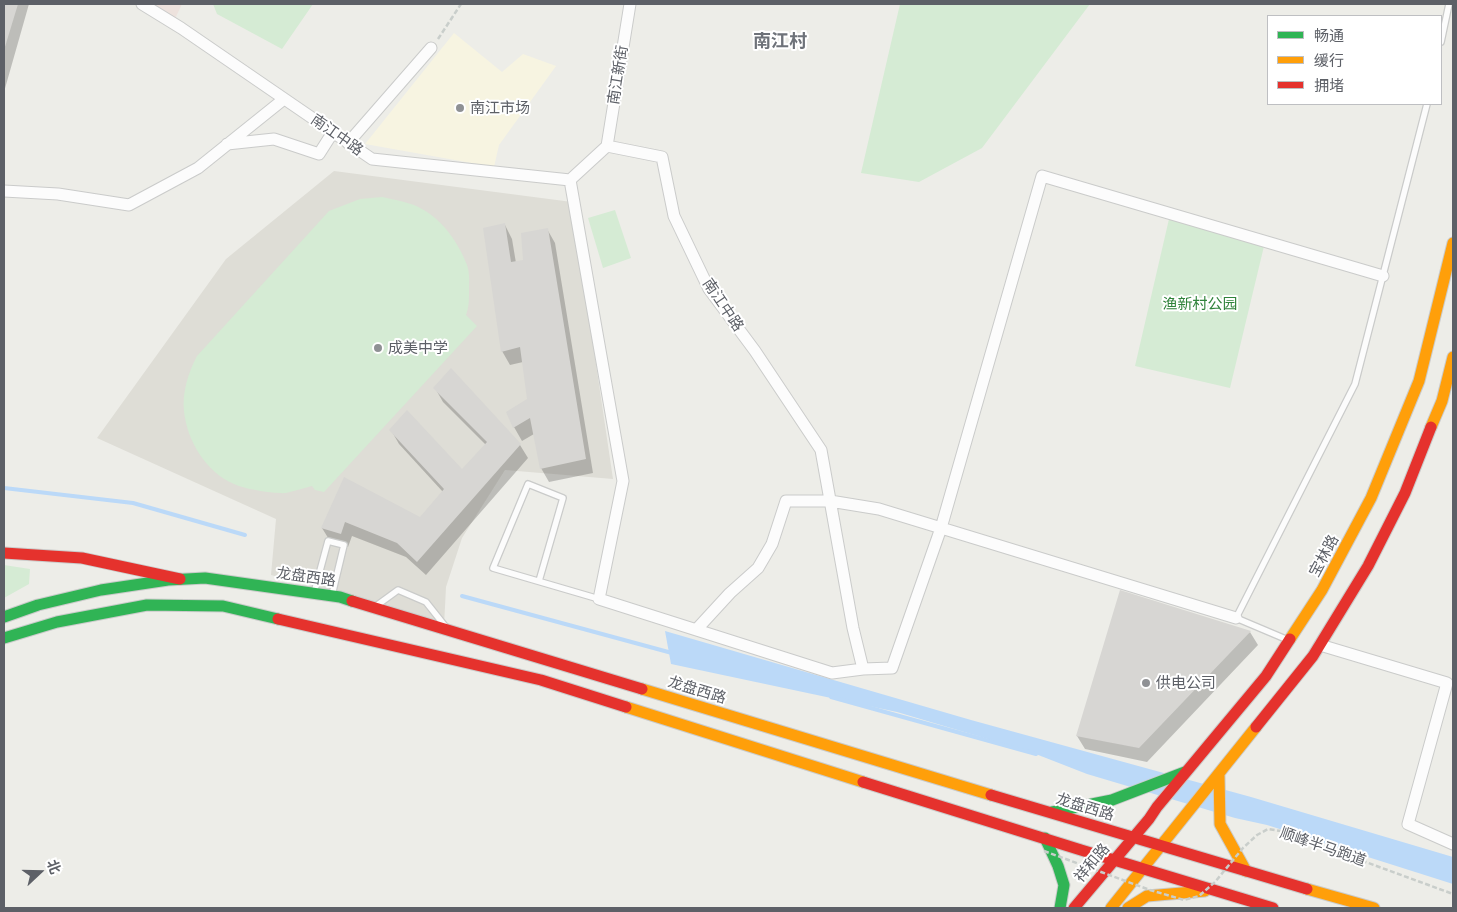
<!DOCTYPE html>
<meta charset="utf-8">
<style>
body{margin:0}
#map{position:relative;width:1457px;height:912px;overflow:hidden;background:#edede8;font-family:"Asap Condensed","Noto Sans SC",sans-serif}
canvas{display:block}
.frame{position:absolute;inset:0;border:5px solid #5d6067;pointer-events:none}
.legend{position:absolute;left:1267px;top:15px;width:175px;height:90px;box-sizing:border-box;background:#fff;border:1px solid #bebfc2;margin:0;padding:6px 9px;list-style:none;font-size:15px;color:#5d6067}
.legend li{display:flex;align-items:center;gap:10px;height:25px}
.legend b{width:25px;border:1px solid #bebfc2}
.north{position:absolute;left:15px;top:847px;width:50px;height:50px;-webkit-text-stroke:4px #fff;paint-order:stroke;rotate:69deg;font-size:14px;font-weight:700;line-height:20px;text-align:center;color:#5d6067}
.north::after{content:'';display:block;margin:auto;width:18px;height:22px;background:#5d6067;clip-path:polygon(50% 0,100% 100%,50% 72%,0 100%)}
</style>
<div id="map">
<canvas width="1457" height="912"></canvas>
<div class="frame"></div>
<ul class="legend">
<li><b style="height:6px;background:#30b455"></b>畅通</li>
<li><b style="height:6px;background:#ff9f0a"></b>缓行</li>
<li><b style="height:6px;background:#e5322d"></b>拥堵</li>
</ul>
<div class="north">北</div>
</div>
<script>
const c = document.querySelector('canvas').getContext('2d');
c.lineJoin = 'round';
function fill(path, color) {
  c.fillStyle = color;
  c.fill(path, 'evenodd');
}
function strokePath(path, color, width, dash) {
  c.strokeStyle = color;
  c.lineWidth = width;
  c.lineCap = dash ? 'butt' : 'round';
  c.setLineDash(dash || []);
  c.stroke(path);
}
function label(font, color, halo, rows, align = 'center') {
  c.font = font + ' "Asap Condensed","Noto Sans SC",sans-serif';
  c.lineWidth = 4;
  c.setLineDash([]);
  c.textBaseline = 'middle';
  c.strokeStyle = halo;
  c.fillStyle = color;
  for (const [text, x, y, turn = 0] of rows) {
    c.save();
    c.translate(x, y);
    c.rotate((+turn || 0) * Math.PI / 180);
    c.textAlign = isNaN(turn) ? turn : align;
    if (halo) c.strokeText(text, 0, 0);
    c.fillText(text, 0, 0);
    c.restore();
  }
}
const commercial = new Path2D(`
 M 454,33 L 502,72 L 523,54 L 556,66 L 499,145 L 494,167 L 365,144 Z`);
const education = new Path2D(`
 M 334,171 L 572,202 L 613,479 L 505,470 L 462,538 L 446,587 L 444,626 L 371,601 L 271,575 L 276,519 L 97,438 L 226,259 Z`);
const medical = new Path2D(`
 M 142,4 L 182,4 L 173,23 Z`);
const green = new Path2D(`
 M 213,4 L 313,4 L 282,49 L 217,14 Z
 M 900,4 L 1090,4 L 982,148 L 919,182 L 861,173 Z
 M 382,197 C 395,200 410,202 422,209 C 443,220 459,244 467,265 C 470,273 469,284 469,292 C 469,300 469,307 466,315 L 477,326 L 324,492 L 315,490 L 312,486 C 304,488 295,491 286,493 C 275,494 244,489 234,484 C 206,472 187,441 184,411 C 182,393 188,373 197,356 L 329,211 L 360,199 Z
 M 615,210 L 631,258 L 603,268 L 588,218 Z
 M 1169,219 L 1265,242 L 1230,388 L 1135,366 Z
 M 4,565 L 30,569 L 29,584 L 4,598 Z`);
const water = new Path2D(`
 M 665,631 L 971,720 L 1251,797 L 1453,857 L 1453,884 L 1267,825 L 1235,818 L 1087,774 L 1028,751 L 897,712 L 671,664 Z`);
const shadow = new Path2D(`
 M 4,4 L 29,4 L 4,92 Z
 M 505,225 L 512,239 L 516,263 L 525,261 L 547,229 L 555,243 L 593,473 L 549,482 L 541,468 L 534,434 L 522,441 L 514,427 L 528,400 L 523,362 L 510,365 L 502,351 Z
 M 435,388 L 520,445 L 528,458 L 426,575 L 406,557 L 352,536 L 348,547 L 330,541 L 322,528 L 345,479 L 420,519 L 443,492 L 399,444 L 391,430 L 462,471 L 486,445 L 443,402 Z
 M 1250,632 L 1258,645 L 1147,762 L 1085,749 L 1077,736 Z`);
const stream = new Path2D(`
 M 4,488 L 133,503 L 245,535
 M 462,596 L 672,653
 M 831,697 L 1036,754`);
const building = new Path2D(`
 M 4,4 L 18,4 L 4,50 Z
 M 505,223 L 511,262 L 523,260 L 521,233 L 548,228 L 586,459 L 540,469 L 530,418 L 513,428 L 506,412 L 527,399 L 520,347 L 501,352 L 483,228 Z
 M 451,368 L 521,444 L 417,562 L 397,543 L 345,522 L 341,534 L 321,528 L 344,477 L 420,517 L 444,489 L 389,430 L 407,410 L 462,469 L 487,442 L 433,388 Z
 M 1120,590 L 1251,631 L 1139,748 L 1076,736 Z`);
const path = new Path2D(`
 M 438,39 L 461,4`);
const lane = new Path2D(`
 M 1441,42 L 1449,4
 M 539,581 L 563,498 L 528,484 L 493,568 L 599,599
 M 314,593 L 328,541 L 344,545 L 332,595
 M 376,606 L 398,590 L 426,602 L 445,626
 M 1288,640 L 1236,618 L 1355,384 L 1427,104`);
const street = new Path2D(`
 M 142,4 L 181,28 L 372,159 L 570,180 L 607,146 L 662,157 L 674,216 L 709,289 L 755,351 L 821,450 L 853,628 L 863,669 L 892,668 L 941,528 L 1042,176 L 1383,276
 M 348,143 L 431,48
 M 227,144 L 274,139 L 319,154 L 333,132
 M 607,146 L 630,4
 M 570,180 L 623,481 L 599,599 L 832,673 L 863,669
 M 4,191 L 58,194 L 129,205 L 198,168 L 284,99
 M 696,630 L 730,593 L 758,568 L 772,544 L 786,501 L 830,501 L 879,509 L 1236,618
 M 1320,645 L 1447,683 L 1408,824 L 1453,844`);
const fast = new Path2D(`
 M 4,617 L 38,605 L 101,590 L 168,580 L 205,578 L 340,597 L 352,601
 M 4,638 L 57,622 L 147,605 L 223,606 L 278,619
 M 1052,812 L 1112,800 L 1185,772
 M 1045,838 L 1058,866 L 1064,885 L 1060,908`);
const slow = new Path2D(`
 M 1431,427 L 1442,401 L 1453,357
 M 1290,639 L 1322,590 L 1371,498 L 1419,381 L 1453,243
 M 642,689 L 991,795
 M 626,707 L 863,782
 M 1219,775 L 1220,824 L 1246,871
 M 1307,889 L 1374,908
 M 1111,908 L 1256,727
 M 1128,908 L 1147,896 L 1205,891`);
const jam = new Path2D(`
 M 4,553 L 82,558 L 180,579
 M 352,601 L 642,689
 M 278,619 L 541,680 L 626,707
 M 1256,727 L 1313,656 L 1368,566 L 1405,493 L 1431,427
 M 863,782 L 1081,850 L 1273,908
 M 991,795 L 1307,889
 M 1074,908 L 1149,819 L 1157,807 L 1266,676 L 1290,639`);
const pathBridge = new Path2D(`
 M 1044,851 L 1150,890 L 1184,900 L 1199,896 L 1215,882 L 1243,848 L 1257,835 L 1268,829 L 1281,831 L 1453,894`);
const markers = [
 [460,108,5,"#8f9194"],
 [378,348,5,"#8f9194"],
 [1146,683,5,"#8f9194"]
];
const streetNames = [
 ["南江新街",618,75,-81],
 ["南江中路",337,135,35],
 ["南江中路",723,305,56],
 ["宝林路",1324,556,-62],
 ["龙盘西路",306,577,8],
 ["龙盘西路",697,690,17],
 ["龙盘西路",1085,807,17],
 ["顺峰半马跑道",1323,847,19],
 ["祥和路",1092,863,-50]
];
const poiNames = [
 ["南江市场",470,108],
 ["成美中学",388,348],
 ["供电公司",1156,683]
];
const parkNames = [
 ["渔新村公园",1200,304]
];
const quarterNames = [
 ["南江村",780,41]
];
fill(commercial, '#f7f4e1');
fill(education, '#deddd6');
fill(medical, '#ede2dd');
fill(green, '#d5ebd4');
fill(water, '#bbd9f8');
fill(shadow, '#0003');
strokePath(stream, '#bbd9f8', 4);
fill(building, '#d7d6d3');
strokePath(lane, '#cacbca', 8);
strokePath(street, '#cacbca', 13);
strokePath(fast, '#cacbca', 13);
strokePath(slow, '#cacbca', 13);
strokePath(jam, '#cacbca', 13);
strokePath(path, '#c9cecb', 2.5, [5, 2.5]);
strokePath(lane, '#fcfcfc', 5.5);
strokePath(street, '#fcfcfc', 11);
strokePath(fast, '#30b455', 11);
strokePath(slow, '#ff9f0a', 11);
strokePath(jam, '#e5322d', 11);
strokePath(pathBridge, '#c9cecb', 2.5, [5, 2.5]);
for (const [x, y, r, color] of markers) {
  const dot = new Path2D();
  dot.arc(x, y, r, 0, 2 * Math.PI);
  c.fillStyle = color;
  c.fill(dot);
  strokePath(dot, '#fff', 2);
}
label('15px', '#5d6067', '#fff', streetNames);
label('15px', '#5d6067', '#fff', poiNames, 'left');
label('15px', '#30833b', '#fff', parkNames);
label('bold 18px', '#6e7279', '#fff', quarterNames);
</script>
